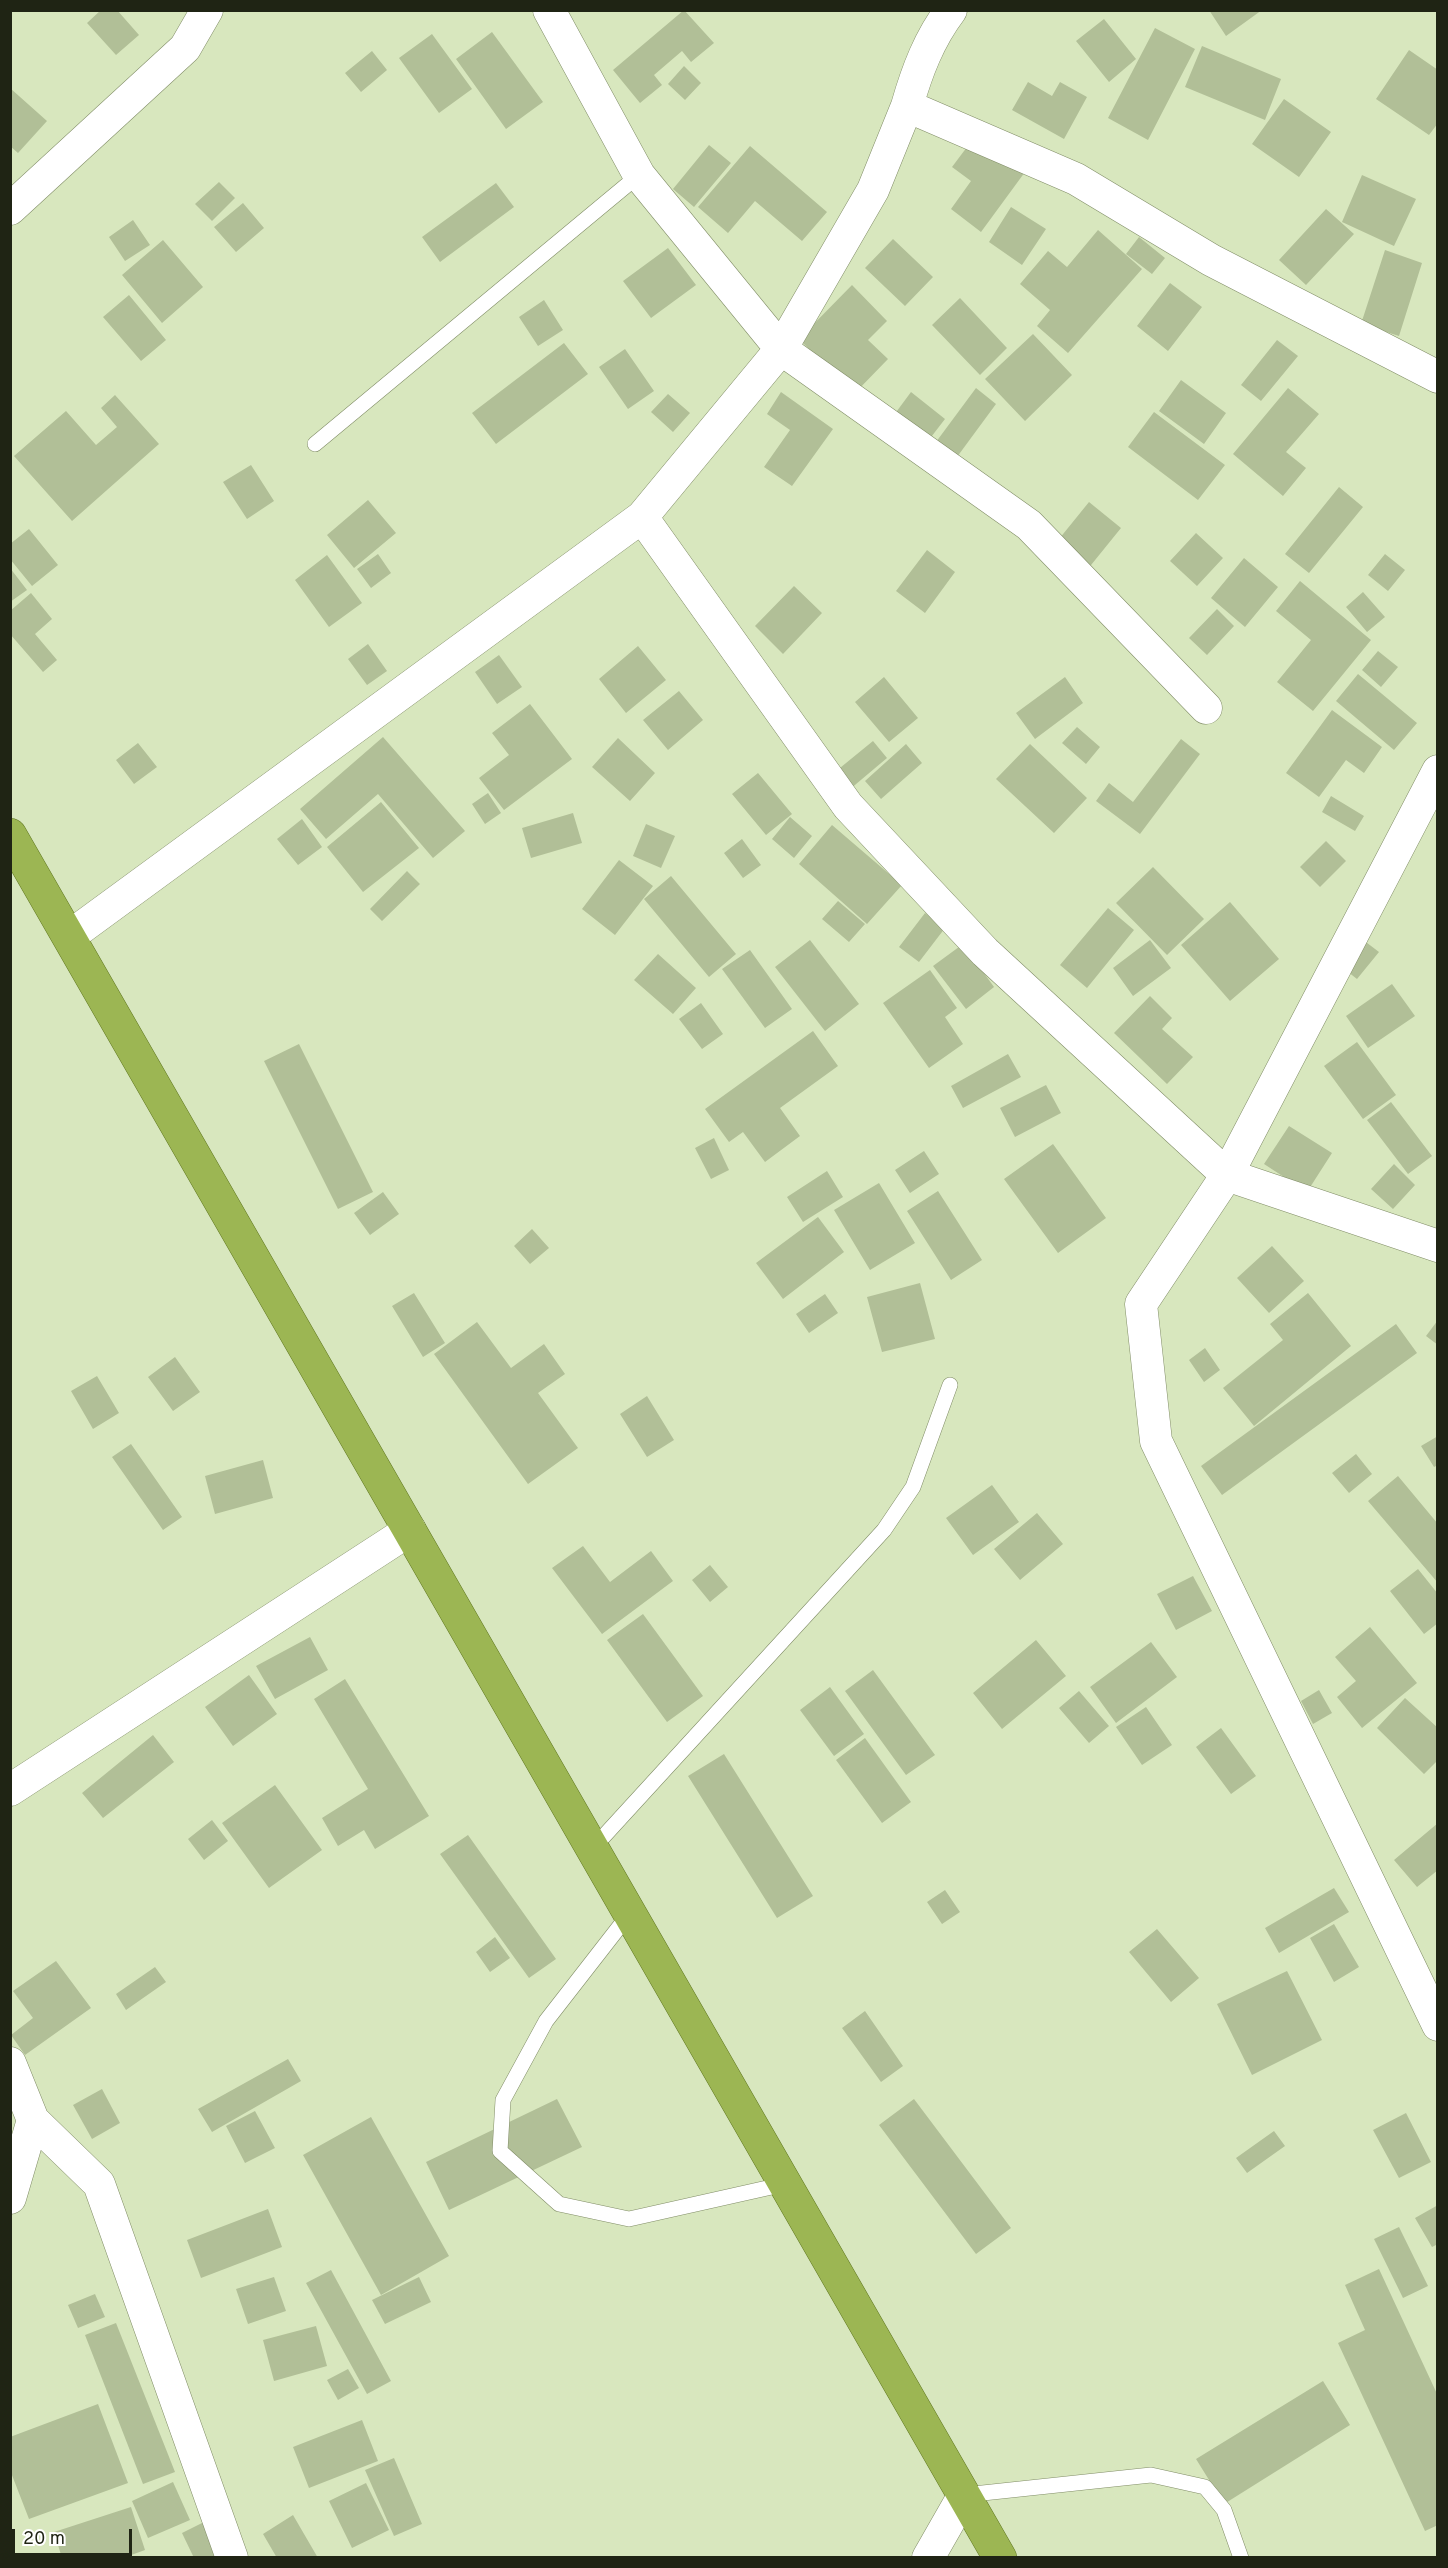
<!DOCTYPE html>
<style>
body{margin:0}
#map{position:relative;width:1448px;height:2568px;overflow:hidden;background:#d8e7be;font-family:Overpass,sans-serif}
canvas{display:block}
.frame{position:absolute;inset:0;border:12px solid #1f2414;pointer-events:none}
.scale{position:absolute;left:12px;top:2529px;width:120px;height:27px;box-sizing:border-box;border:3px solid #1f2414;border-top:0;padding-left:8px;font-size:18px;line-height:21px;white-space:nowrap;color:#1f2414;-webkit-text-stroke:4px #fff;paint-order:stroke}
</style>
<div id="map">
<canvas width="1448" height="2568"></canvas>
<div class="frame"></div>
<div class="scale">20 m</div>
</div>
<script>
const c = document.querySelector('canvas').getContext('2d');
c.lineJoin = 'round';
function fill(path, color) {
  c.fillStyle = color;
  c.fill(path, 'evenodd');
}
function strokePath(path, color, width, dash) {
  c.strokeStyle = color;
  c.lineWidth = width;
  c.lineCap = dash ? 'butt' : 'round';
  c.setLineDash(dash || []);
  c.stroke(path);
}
const building = new Path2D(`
 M 101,10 L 117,10 L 139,35 L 116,55 L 87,23 Z
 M 684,10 L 714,43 L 691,62 L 682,51 L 654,75 L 662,85 L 640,103 L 613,70 Z
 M 1209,10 L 1262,10 L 1226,36 Z
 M 1104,19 L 1136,59 L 1109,82 L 1076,41 Z
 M 1155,28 L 1195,49 L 1148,140 L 1108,118 Z
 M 492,32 L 543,102 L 506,129 L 456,59 Z
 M 432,34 L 472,89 L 439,113 L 399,58 Z
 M 1202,46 L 1281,79 L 1265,120 L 1185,87 Z
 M 1409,50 L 1438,70 L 1438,123 L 1429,135 L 1376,99 Z
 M 372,51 L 387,70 L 361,92 L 345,73 Z
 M 684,66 L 701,83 L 685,100 L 668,84 Z
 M 1028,82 L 1052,96 L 1060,82 L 1087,97 L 1064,139 L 1012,110 Z
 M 10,88 L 47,121 L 18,153 L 10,146 Z
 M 1284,99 L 1331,132 L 1299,177 L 1252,144 Z
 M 976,135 L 1025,172 L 981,232 L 951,209 L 971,181 L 952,167 Z
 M 709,145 L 731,163 L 694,207 L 673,189 Z
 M 750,146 L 827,212 L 802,241 L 755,201 L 728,233 L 698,207 Z
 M 1362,175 L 1416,199 L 1394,246 L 1342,222 Z
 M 219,182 L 235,198 L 212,221 L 195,204 Z
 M 496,183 L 514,207 L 440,262 L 422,237 Z
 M 243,203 L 264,228 L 236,252 L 214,227 Z
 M 1011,207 L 1046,229 L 1022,265 L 989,242 Z
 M 1326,209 L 1354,234 L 1306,285 L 1279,260 Z
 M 133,220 L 150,245 L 125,261 L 109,237 Z
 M 1098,230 L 1142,269 L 1068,353 L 1037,326 L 1050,310 L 1020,284 L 1048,251 L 1067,267 Z
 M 1139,237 L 1165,258 L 1152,274 L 1126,254 Z
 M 893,239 L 933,277 L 905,306 L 865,268 Z
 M 163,240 L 203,287 L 162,323 L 122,275 Z
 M 668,248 L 696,285 L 651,318 L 623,281 Z
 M 1385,250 L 1422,263 L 1399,336 L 1361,324 Z
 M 1170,283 L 1202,307 L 1168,351 L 1137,326 Z
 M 852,285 L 887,321 L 868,340 L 888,359 L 854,394 L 799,339 Z
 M 129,295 L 166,340 L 141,361 L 103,317 Z
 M 960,298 L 1007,348 L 980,375 L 932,325 Z
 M 544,300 L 563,330 L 538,346 L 519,317 Z
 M 1033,334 L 1072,375 L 1025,421 L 985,379 Z
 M 1277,340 L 1298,356 L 1261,401 L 1241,385 Z
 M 564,343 L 588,374 L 496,444 L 472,413 Z
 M 625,349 L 654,391 L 628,409 L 599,367 Z
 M 1181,380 L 1226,413 L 1204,444 L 1159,411 Z
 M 976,388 L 996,404 L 957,457 L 936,442 Z
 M 1288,388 L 1319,414 L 1286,452 L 1306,468 L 1283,496 L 1233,454 Z
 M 781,392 L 833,429 L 792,486 L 764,467 L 790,430 L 767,414 Z
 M 911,392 L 945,419 L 928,441 L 894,415 Z
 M 668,394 L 690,413 L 673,432 L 651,412 Z
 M 115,395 L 159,444 L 72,521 L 14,456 L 66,411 L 96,445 L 117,427 L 101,408 Z
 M 1154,412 L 1225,465 L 1198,500 L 1128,447 Z
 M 251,465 L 274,501 L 247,519 L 223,482 Z
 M 1339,487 L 1363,507 L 1309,573 L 1285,554 Z
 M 368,500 L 396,533 L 354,568 L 327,535 Z
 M 1089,502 L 1121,528 L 1087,570 L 1055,544 Z
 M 29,529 L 58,565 L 32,586 L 10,559 L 10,544 Z
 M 1196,533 L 1223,558 L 1197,586 L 1170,561 Z
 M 927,550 L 955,572 L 925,613 L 896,591 Z
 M 378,554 L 391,573 L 371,588 L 357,569 Z
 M 1385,554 L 1405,570 L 1388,591 L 1368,575 Z
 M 327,555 L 362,603 L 329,627 L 295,580 Z
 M 1244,558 L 1278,587 L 1245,627 L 1211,598 Z
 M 10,568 L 27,590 L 10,602 Z
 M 1300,581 L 1371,640 L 1313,711 L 1277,682 L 1311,640 L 1276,611 Z
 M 794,586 L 822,613 L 783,654 L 755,626 Z
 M 1363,592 L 1385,617 L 1367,632 L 1346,607 Z
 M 31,593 L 52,619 L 35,634 L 57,660 L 43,672 L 10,634 L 10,611 Z
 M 1217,609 L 1234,626 L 1207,655 L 1189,638 Z
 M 368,644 L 387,671 L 367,685 L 348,659 Z
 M 638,646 L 666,680 L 626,713 L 599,679 Z
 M 1378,651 L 1398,667 L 1381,687 L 1362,670 Z
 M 499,655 L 522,687 L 497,704 L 475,672 Z
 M 1358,674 L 1417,723 L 1394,750 L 1336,701 Z
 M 884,677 L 918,718 L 889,742 L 855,702 Z
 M 1065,677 L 1083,703 L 1035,739 L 1016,713 Z
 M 679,691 L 703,720 L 668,750 L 643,720 Z
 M 530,704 L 572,759 L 504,810 L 479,778 L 509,755 L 492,733 Z
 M 1332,710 L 1382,747 L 1364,773 L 1346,760 L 1319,797 L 1286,773 Z
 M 1077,727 L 1100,747 L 1086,764 L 1062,743 Z
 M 383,737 L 465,831 L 433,858 L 378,794 L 326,839 L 300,809 Z
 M 618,738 L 655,773 L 630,801 L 592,767 Z
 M 1181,739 L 1200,754 L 1140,834 L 1096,801 L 1109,783 L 1133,802 Z
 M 873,741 L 887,758 L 849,790 L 835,772 Z
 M 138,743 L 157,767 L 134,784 L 116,760 Z
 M 906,744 L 922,763 L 881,799 L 865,781 Z
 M 1030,744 L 1087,798 L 1054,833 L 996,779 Z
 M 758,773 L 792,814 L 766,835 L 732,794 Z
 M 488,793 L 501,813 L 485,824 L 472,804 Z
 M 1331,796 L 1364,816 L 1355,831 L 1322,812 Z
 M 381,802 L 419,848 L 363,892 L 327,847 Z
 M 573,813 L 582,843 L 531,858 L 522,828 Z
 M 790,817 L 812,836 L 794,858 L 772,839 Z
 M 302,819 L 322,847 L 298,865 L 277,839 Z
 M 646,824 L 675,836 L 661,868 L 633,856 Z
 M 832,825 L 902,885 L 867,924 L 799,864 Z
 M 742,839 L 761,865 L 743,878 L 724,853 Z
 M 1326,841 L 1346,861 L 1320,887 L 1300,867 Z
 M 619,860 L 653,886 L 615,935 L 582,909 Z
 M 1153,867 L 1204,919 L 1167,955 L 1116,903 Z
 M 407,871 L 420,884 L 382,921 L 370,909 Z
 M 671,876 L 736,954 L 709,977 L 644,899 Z
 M 838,901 L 865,924 L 849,942 L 822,919 Z
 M 1230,902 L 1279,959 L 1230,1001 L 1181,945 Z
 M 1108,908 L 1134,930 L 1087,988 L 1060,965 Z
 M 925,913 L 945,928 L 919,962 L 899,947 Z
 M 1350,930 L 1379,952 L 1357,979 L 1329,957 Z
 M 810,940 L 859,1004 L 825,1031 L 775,967 Z
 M 1150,940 L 1171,968 L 1133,996 L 1113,968 Z
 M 963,944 L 994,987 L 966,1009 L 933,966 Z
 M 750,950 L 792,1009 L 765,1028 L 722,969 Z
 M 658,954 L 696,988 L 673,1014 L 634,980 Z
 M 930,970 L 957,1008 L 945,1017 L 963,1044 L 929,1068 L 883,1003 Z
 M 1392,984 L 1415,1016 L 1368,1048 L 1346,1016 Z
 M 1150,996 L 1172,1018 L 1162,1029 L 1193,1057 L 1167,1084 L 1114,1033 Z
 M 701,1003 L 723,1034 L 702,1049 L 679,1019 Z
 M 813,1031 L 838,1066 L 780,1108 L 800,1136 L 765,1162 L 743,1132 L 729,1142 L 705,1109 Z
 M 1357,1042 L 1396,1095 L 1363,1119 L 1324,1066 Z
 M 299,1044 L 373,1192 L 338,1209 L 264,1061 Z
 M 1008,1054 L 1021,1077 L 963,1108 L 951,1086 Z
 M 1046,1085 L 1061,1113 L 1015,1137 L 1000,1108 Z
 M 1391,1102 L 1432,1156 L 1408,1174 L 1367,1120 Z
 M 1289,1126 L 1332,1153 L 1307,1192 L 1264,1164 Z
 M 714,1138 L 729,1170 L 711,1179 L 695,1148 Z
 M 1053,1144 L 1106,1218 L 1058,1253 L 1004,1179 Z
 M 924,1151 L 939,1174 L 910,1193 L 895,1170 Z
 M 1394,1164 L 1415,1185 L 1393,1209 L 1371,1189 Z
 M 827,1171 L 843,1197 L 803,1222 L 787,1197 Z
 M 879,1183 L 915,1243 L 870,1270 L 834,1210 Z
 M 938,1191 L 982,1260 L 951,1280 L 907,1211 Z
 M 383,1192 L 399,1214 L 370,1235 L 354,1213 Z
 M 818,1217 L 844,1252 L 783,1299 L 756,1263 Z
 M 532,1229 L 549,1248 L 530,1264 L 514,1246 Z
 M 1272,1246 L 1304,1281 L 1269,1313 L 1237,1278 Z
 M 920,1283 L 935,1339 L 882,1352 L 867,1297 Z
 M 414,1293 L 445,1343 L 423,1357 L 392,1306 Z
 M 1308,1293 L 1351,1346 L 1254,1426 L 1223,1388 L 1283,1340 L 1270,1324 Z
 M 825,1294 L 838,1313 L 809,1333 L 796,1314 Z
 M 1438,1320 L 1438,1345 L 1426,1336 Z
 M 477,1322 L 511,1368 L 544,1344 L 565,1374 L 538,1393 L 578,1448 L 528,1484 L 434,1354 Z
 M 1396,1324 L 1417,1353 L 1222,1495 L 1201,1466 Z
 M 1205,1348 L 1220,1370 L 1204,1382 L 1189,1360 Z
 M 175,1357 L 200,1392 L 173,1411 L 148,1377 Z
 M 97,1376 L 119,1413 L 93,1429 L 71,1391 Z
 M 647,1396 L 674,1440 L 647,1457 L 620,1414 Z
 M 1438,1436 L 1438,1465 L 1434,1467 L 1421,1446 Z
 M 131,1444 L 182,1517 L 163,1530 L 112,1457 Z
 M 1356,1454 L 1372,1474 L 1349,1493 L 1332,1473 Z
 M 263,1460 L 273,1498 L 215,1514 L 205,1476 Z
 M 1398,1476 L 1438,1524 L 1438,1583 L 1368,1501 Z
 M 992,1485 L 1019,1522 L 973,1555 L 946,1518 Z
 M 1037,1513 L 1063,1544 L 1020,1580 L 994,1549 Z
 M 583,1546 L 610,1582 L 651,1551 L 673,1581 L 602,1634 L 552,1568 Z
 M 710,1565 L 728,1587 L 710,1602 L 692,1580 Z
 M 1418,1569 L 1438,1594 L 1438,1623 L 1424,1634 L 1390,1591 Z
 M 1193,1576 L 1212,1611 L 1176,1630 L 1157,1594 Z
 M 643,1614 L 703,1696 L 667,1722 L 607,1640 Z
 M 1370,1627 L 1417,1683 L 1362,1728 L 1337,1697 L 1356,1681 L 1335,1657 Z
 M 310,1637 L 328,1670 L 275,1699 L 256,1666 Z
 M 1036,1640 L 1066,1676 L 1002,1729 L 973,1693 Z
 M 1151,1642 L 1177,1677 L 1116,1723 L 1090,1687 Z
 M 873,1670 L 935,1755 L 906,1775 L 845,1691 Z
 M 249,1675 L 277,1714 L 233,1746 L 205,1707 Z
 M 345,1679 L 429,1816 L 375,1849 L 364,1830 L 338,1846 L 322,1818 L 368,1789 L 314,1699 Z
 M 830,1687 L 864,1734 L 834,1756 L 800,1710 Z
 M 1319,1690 L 1332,1713 L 1313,1724 L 1301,1701 Z
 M 1079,1691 L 1109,1726 L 1089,1743 L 1059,1708 Z
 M 1405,1698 L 1438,1728 L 1438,1760 L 1424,1774 L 1377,1728 Z
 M 1146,1707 L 1172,1745 L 1142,1765 L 1116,1727 Z
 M 1221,1728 L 1256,1776 L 1231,1794 L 1196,1747 Z
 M 153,1735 L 174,1762 L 103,1818 L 82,1793 Z
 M 865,1738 L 911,1802 L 882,1823 L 836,1760 Z
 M 724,1754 L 813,1896 L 777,1918 L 688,1776 Z
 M 275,1785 L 322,1850 L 269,1888 L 222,1823 Z
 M 212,1820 L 228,1841 L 204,1860 L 188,1839 Z
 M 1438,1823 L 1438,1870 L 1417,1887 L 1394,1860 Z
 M 468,1835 L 556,1959 L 529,1978 L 440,1854 Z
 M 1334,1888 L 1349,1912 L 1279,1953 L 1265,1928 Z
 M 945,1890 L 960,1912 L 942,1924 L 927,1902 Z
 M 1334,1924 L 1359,1967 L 1334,1982 L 1310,1938 Z
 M 1157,1929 L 1199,1978 L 1171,2002 L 1129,1952 Z
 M 495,1937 L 510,1958 L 490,1972 L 476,1952 Z
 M 56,1961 L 91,2008 L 25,2055 L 11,2035 L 33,2018 L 13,1991 Z
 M 155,1967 L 166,1982 L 126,2010 L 116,1994 Z
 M 1287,1971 L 1322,2040 L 1252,2075 L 1217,2004 Z
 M 865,2011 L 903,2066 L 881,2082 L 842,2028 Z
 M 288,2059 L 301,2081 L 212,2132 L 198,2109 Z
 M 102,2089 L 120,2123 L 92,2139 L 73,2105 Z
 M 557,2099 L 582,2147 L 449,2210 L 426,2162 Z
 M 914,2099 L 1011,2228 L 976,2254 L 879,2125 Z
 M 255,2111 L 275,2148 L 245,2163 L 226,2126 Z
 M 1406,2113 L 1431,2162 L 1399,2178 L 1373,2130 Z
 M 371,2117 L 449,2256 L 381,2295 L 303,2155 Z
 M 1274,2131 L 1285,2146 L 1247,2173 L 1236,2158 Z
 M 1438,2205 L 1438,2244 L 1432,2247 L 1415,2218 Z
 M 268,2209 L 282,2247 L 201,2278 L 187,2240 Z
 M 1399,2227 L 1428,2286 L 1403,2298 L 1374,2239 Z
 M 1379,2269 L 1438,2396 L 1438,2525 L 1425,2531 L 1338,2343 L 1365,2330 L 1345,2285 Z
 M 331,2270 L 391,2381 L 367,2394 L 306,2283 Z
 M 274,2277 L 286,2311 L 248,2324 L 236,2289 Z
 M 419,2277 L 431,2302 L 385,2324 L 372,2300 Z
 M 95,2294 L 105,2317 L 78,2328 L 68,2305 Z
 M 116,2323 L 175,2472 L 143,2484 L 85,2335 Z
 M 316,2326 L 327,2366 L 274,2381 L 263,2340 Z
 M 348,2369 L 359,2388 L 338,2400 L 327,2380 Z
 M 1323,2381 L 1350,2425 L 1224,2504 L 1196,2459 Z
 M 98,2404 L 128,2483 L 29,2519 L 10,2470 L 10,2437 Z
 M 362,2420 L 378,2461 L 309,2488 L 293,2447 Z
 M 394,2458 L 422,2524 L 394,2536 L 365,2470 Z
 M 173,2482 L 190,2520 L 148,2538 L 132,2501 Z
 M 366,2483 L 389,2530 L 352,2548 L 329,2501 Z
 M 131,2507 L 145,2550 L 123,2558 L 62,2558 L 54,2532 Z
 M 293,2515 L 318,2558 L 277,2558 L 263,2534 Z
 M 206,2521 L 225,2558 L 194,2558 L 182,2533 Z`);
const service = new Path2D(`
 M 315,444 L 639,175
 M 593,1848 L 884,1530 L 913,1487 L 950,1385
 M 630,1913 L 546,2021 L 503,2100 L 500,2151 L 559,2204 L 629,2219 L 785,2184
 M 964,2495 L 1151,2475 L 1205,2487 L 1224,2510 L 1241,2558`);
const minor = new Path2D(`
 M 549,10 L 639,175 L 781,349 L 1029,525 L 1206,708
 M 907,106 C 917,71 929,39 951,10
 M 10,209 L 185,48 L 207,10
 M 642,517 L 848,806 L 985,952 L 1227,1175 L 1438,1246
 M 1438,771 L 1227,1175 L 1141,1304 L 1156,1441 L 1438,2025
 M 70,936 L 642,517 L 781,349 L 873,190 L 907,106 L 1076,179 L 1211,260 L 1438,377
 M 10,1790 L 410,1530
 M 10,2063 L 33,2120 L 99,2184 L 232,2558
 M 10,2198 L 33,2120
 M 928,2558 L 964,2495`);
const trunk = new Path2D(`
 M 10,835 L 1000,2558`);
fill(building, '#b1bf97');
strokePath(service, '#818d67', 16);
strokePath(minor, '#818d67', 33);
strokePath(trunk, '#607721', 34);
strokePath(service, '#fff', 15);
strokePath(minor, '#fff', 32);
strokePath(trunk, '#9cb653', 33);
</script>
